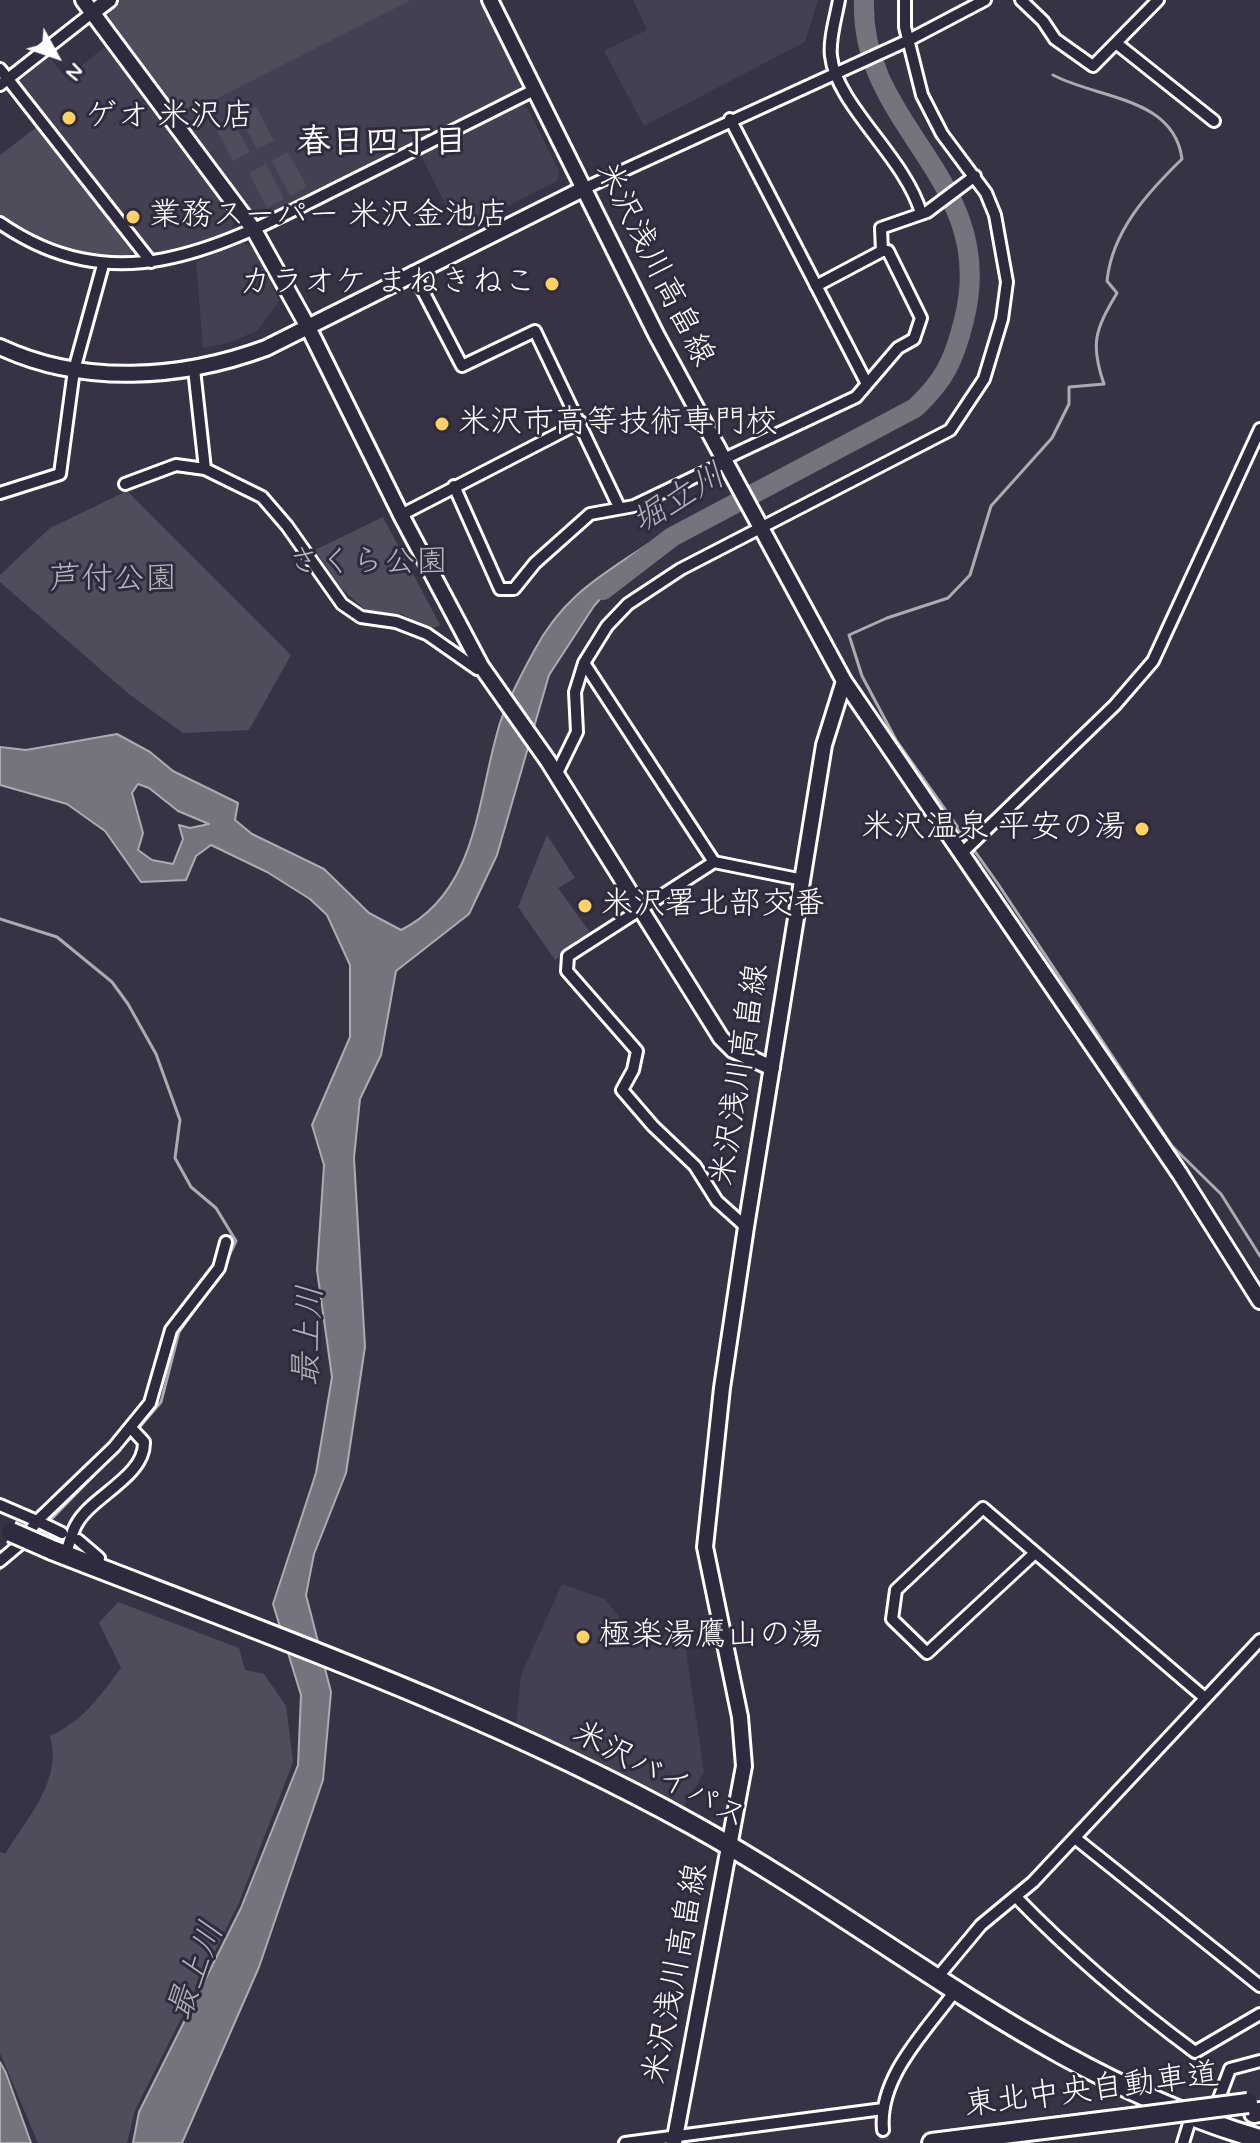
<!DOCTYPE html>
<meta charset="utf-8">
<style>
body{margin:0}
#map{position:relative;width:1260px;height:2143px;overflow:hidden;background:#373345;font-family:Mynerve,sans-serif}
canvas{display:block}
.north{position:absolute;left:16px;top:16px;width:80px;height:80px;-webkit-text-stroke:6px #2f2a3d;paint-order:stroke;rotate:130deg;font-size:22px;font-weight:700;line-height:32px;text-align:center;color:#fff}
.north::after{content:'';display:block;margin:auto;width:28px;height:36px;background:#fff;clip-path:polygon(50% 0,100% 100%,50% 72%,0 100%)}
</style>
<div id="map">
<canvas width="1260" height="2143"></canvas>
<div class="north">N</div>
</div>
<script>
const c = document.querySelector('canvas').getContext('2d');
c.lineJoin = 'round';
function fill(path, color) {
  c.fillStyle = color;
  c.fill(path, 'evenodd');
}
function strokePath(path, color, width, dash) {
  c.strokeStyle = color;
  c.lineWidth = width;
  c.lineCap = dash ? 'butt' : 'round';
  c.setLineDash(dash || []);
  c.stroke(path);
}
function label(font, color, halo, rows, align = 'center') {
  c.font = font + ' Mynerve,"Klee One",sans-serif';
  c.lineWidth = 6;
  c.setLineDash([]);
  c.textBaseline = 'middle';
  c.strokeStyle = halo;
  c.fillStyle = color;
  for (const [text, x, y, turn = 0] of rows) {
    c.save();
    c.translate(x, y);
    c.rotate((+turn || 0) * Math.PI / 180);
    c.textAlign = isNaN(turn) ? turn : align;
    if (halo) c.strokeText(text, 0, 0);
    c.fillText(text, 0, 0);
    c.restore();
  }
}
const built = new Path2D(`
 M 117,0 L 482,0 L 522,80 L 517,93 L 262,220 L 252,217 L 104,22 L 105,9 Z
 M 633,0 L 818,0 L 805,42 L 644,126 L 604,51 L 647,30 Z
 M 106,46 L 146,98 L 86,146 L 147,99 L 235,219 L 229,236 L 211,244 L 150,258 L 14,84 L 48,56 L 66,78 Z
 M 518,103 L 528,109 L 559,171 L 557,181 L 459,231 L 419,152 Z
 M 239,242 L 253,246 L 279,301 L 258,330 L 232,342 L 203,348 L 196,262 Z
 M 562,1584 L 605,1599 L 640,1643 L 683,1630 L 704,1772 L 684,1806 L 516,1725 L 521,1675 Z`);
const green = new Path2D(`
 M 122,0 L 411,0 L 182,116 L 110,22 L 109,9 Z
 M 256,106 L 274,141 L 257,149 L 239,115 Z
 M 231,118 L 250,152 L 233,161 L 215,127 Z
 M 38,126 L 135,245 L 128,259 C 80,259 39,243 0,216 L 0,155 Z
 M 288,152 L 307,187 L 290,196 L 272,161 Z
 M 266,164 L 284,199 L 267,208 L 249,173 Z
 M 127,491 L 291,655 L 249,730 L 183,733 L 130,695 L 0,582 L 0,575 L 50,528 Z
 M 383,517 L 440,625 L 429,630 L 402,614 L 365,610 L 339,586 L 315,550 Z
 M 547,835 L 575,878 L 558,888 L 592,935 L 555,960 L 518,907 Z
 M 118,1602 L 239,1648 L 245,1670 L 264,1674 L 286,1706 L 293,1762 L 238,1905 L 135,2110 L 127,2143 L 38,2143 L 0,2053 L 0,1852 L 5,1854 C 27,1818 63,1780 50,1736 C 83,1721 100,1696 121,1668 L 99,1623 Z`);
const water = new Path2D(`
 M 648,544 L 594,606 L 549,675 L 497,855 L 469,914 L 396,971 L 381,1055 L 360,1099 L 354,1158 L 365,1347 L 346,1473 L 314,1554 L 306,1595 L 331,1692 L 323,1780 L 259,1967 L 182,2143 L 133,2143 L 139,2112 L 241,1908 L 298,1765 L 301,1695 L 273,1604 L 316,1473 L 332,1377 L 317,1270 L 324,1165 L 312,1125 L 350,1037 L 350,965 L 327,915 L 310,899 L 267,872 L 211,845 L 196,856 L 186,880 L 141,882 L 105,831 L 67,804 L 0,785 L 0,747 L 26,750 L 117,734 L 150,752 L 173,771 L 238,803 L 235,820 L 252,834 L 324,869 L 369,913 L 401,930 C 479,891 477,796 500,723 C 508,699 522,673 534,651 C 563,596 599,577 648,544 ZM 138,784 L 149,788 L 178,811 L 209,824 L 190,828 L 179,825 L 183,839 L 173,864 L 152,860 L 138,850 L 143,833 L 132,793 Z
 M 0,2062 L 6,2073 L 31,2143 L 0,2143 Z`);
const stream = new Path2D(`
 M 1053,75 C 1098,99 1174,97 1182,159 C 1148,192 1112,231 1107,281 L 1117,293 C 1095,330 1090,344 1104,384 L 1069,387 L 1069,404 L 1052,438 L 991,506 L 970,575 L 948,598 L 887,618 L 849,635 L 862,676 L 896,740 L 998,884 L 1172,1146 L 1221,1194 L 1260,1256
 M 0,919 L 57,937 L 112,982 L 128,1004 L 156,1054 L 180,1120 L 175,1158 L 191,1187 L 216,1208 L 236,1241 L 224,1266
 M 138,1429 L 161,1402 L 179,1332 L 221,1273
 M 35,1536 L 133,1435
 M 0,1569 L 25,1548`);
const river = new Path2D(`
 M 603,590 L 672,537 L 915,408 C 945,380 954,360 964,320 C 1000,179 859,128 864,0`);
const streetTunnel = new Path2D(`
 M 883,2130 L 884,2143`);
const street = new Path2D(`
 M 839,0 C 836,17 829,39 831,56 C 836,105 905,157 921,213
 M 1021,0 L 1043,21 L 1055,39 L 1093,66 L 1158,0
 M 1116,43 L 1214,121
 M 0,69 L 151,262
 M 0,85 L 93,12
 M 730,119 L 867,384
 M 583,189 L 909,40 L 985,0
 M 0,223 C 122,307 229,242 344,185 C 408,153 471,122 534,90
 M 413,272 L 462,366 L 535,331 L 619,507
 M 816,286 L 882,251 L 881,228 L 927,212 L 975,176
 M 194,369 L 205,469
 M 724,459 L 856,397 L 898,348 L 914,339 L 921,318 L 888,251 L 882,251
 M 125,484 L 176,465 L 205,469 L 262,497 L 287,526 L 342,604 L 361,617 L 396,622 L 427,634 L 477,669 L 481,666
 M 454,486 L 500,589 L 514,589 L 535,563 L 590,514 L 634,506 L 726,462
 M 0,493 L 60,474 L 74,370 L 103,265
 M 401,515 L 581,422
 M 584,663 L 714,862
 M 556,775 L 577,732 L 575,692 L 584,663 L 607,626 L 628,604 L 681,569 L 950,430 L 984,379 L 1002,319 L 1007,282 L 995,215 L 986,193 L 942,134 L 922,95 L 905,27 L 905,0
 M 963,852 L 1115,705 L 1153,661 L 1260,429
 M 746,1227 L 717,1201 L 695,1166 L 653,1126 L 622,1090 L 633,1070 L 637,1051 L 567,971 L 568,956 L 714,862 L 803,880
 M 0,1505 L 37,1521 L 114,1447 L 150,1403 L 171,1330 L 219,1268 L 226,1242
 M 29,1532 L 37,1521 L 62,1533
 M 78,1540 L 99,1558 L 96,1567
 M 1035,1553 L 927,1653 L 892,1619 L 896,1590 L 983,1508 L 1205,1698
 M 65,1555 C 69,1546 71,1534 76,1525 C 91,1496 145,1477 144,1442 L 131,1428
 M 0,1561 L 19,1545
 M 1075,1838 L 1260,1986
 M 1016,1897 C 1072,1955 1130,2004 1195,2052 L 1260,2014
 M 936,1979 L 981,1925 L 1033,1882 L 1260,1640
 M 1215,2109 L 1230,2069 L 1260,2061
 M 883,2130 C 878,2077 926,2031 955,1991
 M 625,2143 L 883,2109
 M 1183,2143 L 1191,2117`);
const secondary = new Path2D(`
 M 83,0 L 254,230 L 308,327 L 401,515 L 481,666 L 548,761 L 721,1038 L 733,1050 L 772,1068
 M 490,0 L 656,334 L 844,681 L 1180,1174 L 1260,1301
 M 93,12 L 109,0
 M 0,347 C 83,386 182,379 266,348 L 583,189
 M 674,2143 L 744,1766 L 740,1717 L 705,1547 L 722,1388 L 746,1227 L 824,745 L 844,681`);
const highway = new Path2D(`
 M 52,1550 C 265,1633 493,1714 693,1825 C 882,1930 1049,2078 1260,2139
 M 1254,2113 L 1260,2112
 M 932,2143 L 1132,2118`);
const highwayBridge = new Path2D(`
 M 11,1532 L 52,1550
 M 1132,2118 L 1248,2103`);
const markers = [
 [69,118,8,"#ffd166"],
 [133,217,8,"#ffd166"],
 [552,284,8,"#ffd166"],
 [442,424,8,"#ffd166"],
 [1142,829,8,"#ffd166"],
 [585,906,8,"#ffd166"],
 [583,1637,8,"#ffd166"]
];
const poiNames = [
 ["ゲオ 米沢店",85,118],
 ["業務スーパー 米沢金池店",149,217],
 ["カラオケ まねきねこ",536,284,"right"],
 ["米沢市高等技術専門校",458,424],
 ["米沢温泉 平安の湯",1126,829,"right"],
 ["米沢署北部交番",601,906],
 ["極楽湯鷹山の湯",599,1637]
];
const streetNames = [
 ["米沢浅川高畠線",653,265,63],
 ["米沢浅川高畠線",742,1075,-81],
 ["米沢バイパス",659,1777,28],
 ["米沢浅川高畠線",678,1974,-79],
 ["東北中央自動車道",1092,2092,-7]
];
const parkNames = [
 ["さくら公園",368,564],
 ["芦付公園",113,581]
];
const neighbourhoodNames = [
 ["春日四丁目",382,145]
];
const waterNames = [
 ["堀立川",680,501,-31],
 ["最上川",311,1336,-87],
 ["最上川",198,1972,-69]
];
fill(built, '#444051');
fill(green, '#514c5c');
fill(water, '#76737f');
strokePath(water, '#adabb2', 2);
strokePath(stream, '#adabb2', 3);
strokePath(river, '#76737f', 20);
strokePath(streetTunnel, '#4b4758', 10, [10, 5]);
strokePath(street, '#fff', 16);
strokePath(secondary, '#fff', 20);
strokePath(highway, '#fff', 24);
strokePath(street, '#2f2a3d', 10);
strokePath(secondary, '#2f2a3d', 14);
strokePath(highway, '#2f2a3d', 18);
strokePath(highwayBridge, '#fff', 24, []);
strokePath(highwayBridge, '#2f2a3d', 18);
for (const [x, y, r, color] of markers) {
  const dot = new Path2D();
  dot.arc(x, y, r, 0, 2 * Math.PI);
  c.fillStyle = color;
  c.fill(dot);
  strokePath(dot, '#2f2a3d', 3);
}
label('32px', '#fff', '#2f2a3d', poiNames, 'left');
label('32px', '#fff', '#2f2a3d', streetNames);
label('32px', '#b9b7be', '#2f2a3d', parkNames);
label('bold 34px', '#fff', '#2f2a3d', neighbourhoodNames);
label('italic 34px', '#b4b2b9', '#2f2a3d', waterNames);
</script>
